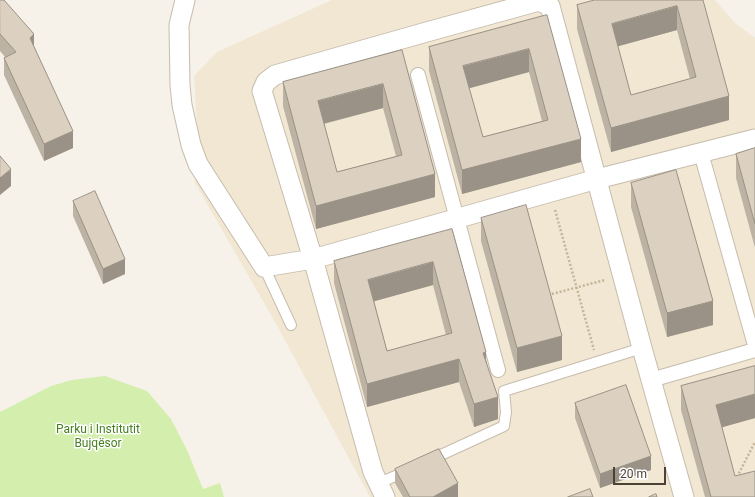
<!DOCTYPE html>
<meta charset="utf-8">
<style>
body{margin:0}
#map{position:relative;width:755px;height:497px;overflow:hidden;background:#f6f2e9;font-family:Roboto,sans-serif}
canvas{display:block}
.scale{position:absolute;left:613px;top:467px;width:53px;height:18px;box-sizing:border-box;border:2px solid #4b4236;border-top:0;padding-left:5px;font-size:12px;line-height:14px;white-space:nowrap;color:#4b4236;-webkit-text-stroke:3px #fff;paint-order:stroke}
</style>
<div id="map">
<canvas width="755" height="497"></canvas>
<div class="scale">20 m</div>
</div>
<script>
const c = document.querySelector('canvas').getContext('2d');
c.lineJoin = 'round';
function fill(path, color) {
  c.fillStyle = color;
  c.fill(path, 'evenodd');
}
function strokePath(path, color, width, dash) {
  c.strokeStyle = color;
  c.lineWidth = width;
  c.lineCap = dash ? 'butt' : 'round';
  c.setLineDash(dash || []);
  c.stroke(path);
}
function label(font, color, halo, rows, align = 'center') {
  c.font = font + ' Roboto,sans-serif';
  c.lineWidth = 3;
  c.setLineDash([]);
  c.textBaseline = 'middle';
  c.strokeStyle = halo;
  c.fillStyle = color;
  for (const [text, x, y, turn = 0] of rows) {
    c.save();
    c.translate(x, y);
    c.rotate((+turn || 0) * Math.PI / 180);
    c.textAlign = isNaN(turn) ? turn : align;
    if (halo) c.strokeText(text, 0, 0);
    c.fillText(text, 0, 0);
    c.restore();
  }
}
const education = new Path2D(`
 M 332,0 L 715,0 L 735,23 L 755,38 L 755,497 L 370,497 L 275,322 L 195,183 L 197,125 L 194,76 L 217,52 Z`);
const green = new Path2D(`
 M 105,376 L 147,391 L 171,419 L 187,450 L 203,489 L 220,483 L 224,497 L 0,497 L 0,412 L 51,386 L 72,380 Z`);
const path = new Path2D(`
 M 555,210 L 594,350
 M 548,295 L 605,280
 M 737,477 L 755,442`);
const service = new Path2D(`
 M 264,267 L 291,325
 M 430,460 L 504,426 L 506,412 L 504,391 L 642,348
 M 379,483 L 407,471`);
const pedestrian = new Path2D(`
 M 418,75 L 498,370
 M 701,153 L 755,345
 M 651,380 L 755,350`);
const minor = new Path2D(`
 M 185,0 L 179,25 L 180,85 L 182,105 L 191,145 L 198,164 L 264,267 L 313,259 L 597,179 L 755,139
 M 385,497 L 373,472 L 313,259 L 262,91 L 266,82 L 275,75 L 423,33 L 539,1 L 550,6 L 642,348 L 684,497`);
const wall = new Path2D(`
 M 0,0 L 34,46 L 73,148 L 44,161 L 4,75 L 4,58 L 5,57 L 0,51 Z
 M 703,0 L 729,120 L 611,152 L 577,29 L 577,5 ZM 677,30 L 690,79 L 631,95 L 618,46 Z
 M 547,15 L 581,162 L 462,194 L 429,71 L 429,47 ZM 529,72 L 542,121 L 483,137 L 469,88 Z
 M 402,50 L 435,197 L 316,229 L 283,106 L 283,82 ZM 383,108 L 396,156 L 337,172 L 324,124 Z
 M 755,148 L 755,248 L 736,178 L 736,154 Z
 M 631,183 L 713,325 L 667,337 L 631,207 Z
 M 73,201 L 125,274 L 103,284 L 73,216 Z
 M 481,218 L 562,360 L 517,372 L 481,241 Z
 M 452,229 L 486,359 L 498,419 L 474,427 L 459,382 L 367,407 L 334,283 L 334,261 ZM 433,285 L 446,335 L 387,351 L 374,301 Z
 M 755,366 L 755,418 L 722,427 L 735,476 L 755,497 L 705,497 L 681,410 L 681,386 Z
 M 575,403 L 651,470 L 600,488 L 575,418 Z
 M 395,469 L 458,497 L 403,497 L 395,483 Z`);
const shadedWall = new Path2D(`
 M 677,6 L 677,30 L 612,48 L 612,24 Z
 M 34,34 L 34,51 L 30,38 Z
 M 529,49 L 529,72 L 463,90 L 463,66 Z
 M 383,84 L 383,108 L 318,125 L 318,101 Z
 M 729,96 L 729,120 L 611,152 L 611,128 Z
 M 73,131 L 73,148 L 44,161 L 44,144 Z
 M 581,139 L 581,162 L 462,194 L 462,170 Z
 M 11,169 L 11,186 L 0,195 L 0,178 Z
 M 435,174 L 435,197 L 316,229 L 316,206 Z
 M 125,259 L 125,274 L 103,284 L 103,269 Z
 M 433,262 L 433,285 L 368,303 L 368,280 Z
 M 713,301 L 713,325 L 667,337 L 667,313 Z
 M 562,336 L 562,360 L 517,372 L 517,348 Z
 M 486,352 L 486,375 L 483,353 Z
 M 459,359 L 459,382 L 367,407 L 367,384 Z
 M 755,394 L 755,418 L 716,429 L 716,405 Z
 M 498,397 L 498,419 L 474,427 L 474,404 Z
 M 651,456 L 651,470 L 600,488 L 600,474 Z
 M 458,483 L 458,497 L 433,497 Z`);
const building = new Path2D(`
 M 0,0 L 4,0 L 34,34 L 30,38 L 73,131 L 44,144 L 4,58 L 16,52 L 0,34 Z
 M 595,0 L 703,0 L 729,96 L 611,128 L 577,5 ZM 677,6 L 696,77 L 631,95 L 612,24 Z
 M 547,15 L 581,139 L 462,170 L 429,47 ZM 529,49 L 548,120 L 483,137 L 463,66 Z
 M 402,50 L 435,174 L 316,206 L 283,82 ZM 383,84 L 402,155 L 337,172 L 318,101 Z
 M 755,148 L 755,224 L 736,154 Z
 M 0,156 L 11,169 L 0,178 Z
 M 676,170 L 713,301 L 667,313 L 631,183 Z
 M 95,191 L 125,259 L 103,269 L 73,201 Z
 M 526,205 L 562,336 L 517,348 L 481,218 Z
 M 452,229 L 486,352 L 483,353 L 498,397 L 474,404 L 459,359 L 367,384 L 334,261 ZM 433,262 L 452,333 L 387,351 L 368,280 Z
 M 755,366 L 755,394 L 716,405 L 735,476 L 755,471 L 755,497 L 711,497 L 681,386 Z
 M 626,385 L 651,456 L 600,474 L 575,403 Z
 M 439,449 L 458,483 L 433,497 L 410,497 L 395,469 Z
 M 590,489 L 593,497 L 568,497 Z
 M 656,494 L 657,497 L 649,497 Z`);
const parkNames = [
 ["Parku i Institutit",98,430],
 ["Bujqësor",98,444]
];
fill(education, '#f1e7d2');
fill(green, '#d4eeae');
strokePath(service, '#c6bcad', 12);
strokePath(pedestrian, '#c6bcad', 16);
strokePath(minor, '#c6bcad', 21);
strokePath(path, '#c6b59a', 2.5, [2, 2]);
strokePath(service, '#fff', 10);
strokePath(pedestrian, '#fff', 14);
strokePath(minor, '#fff', 19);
fill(wall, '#bdb3a5');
fill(shadedWall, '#9a9286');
fill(building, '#dcd0c0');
strokePath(building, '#9a9286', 1);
label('12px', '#487f21', '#fff', parkNames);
</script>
